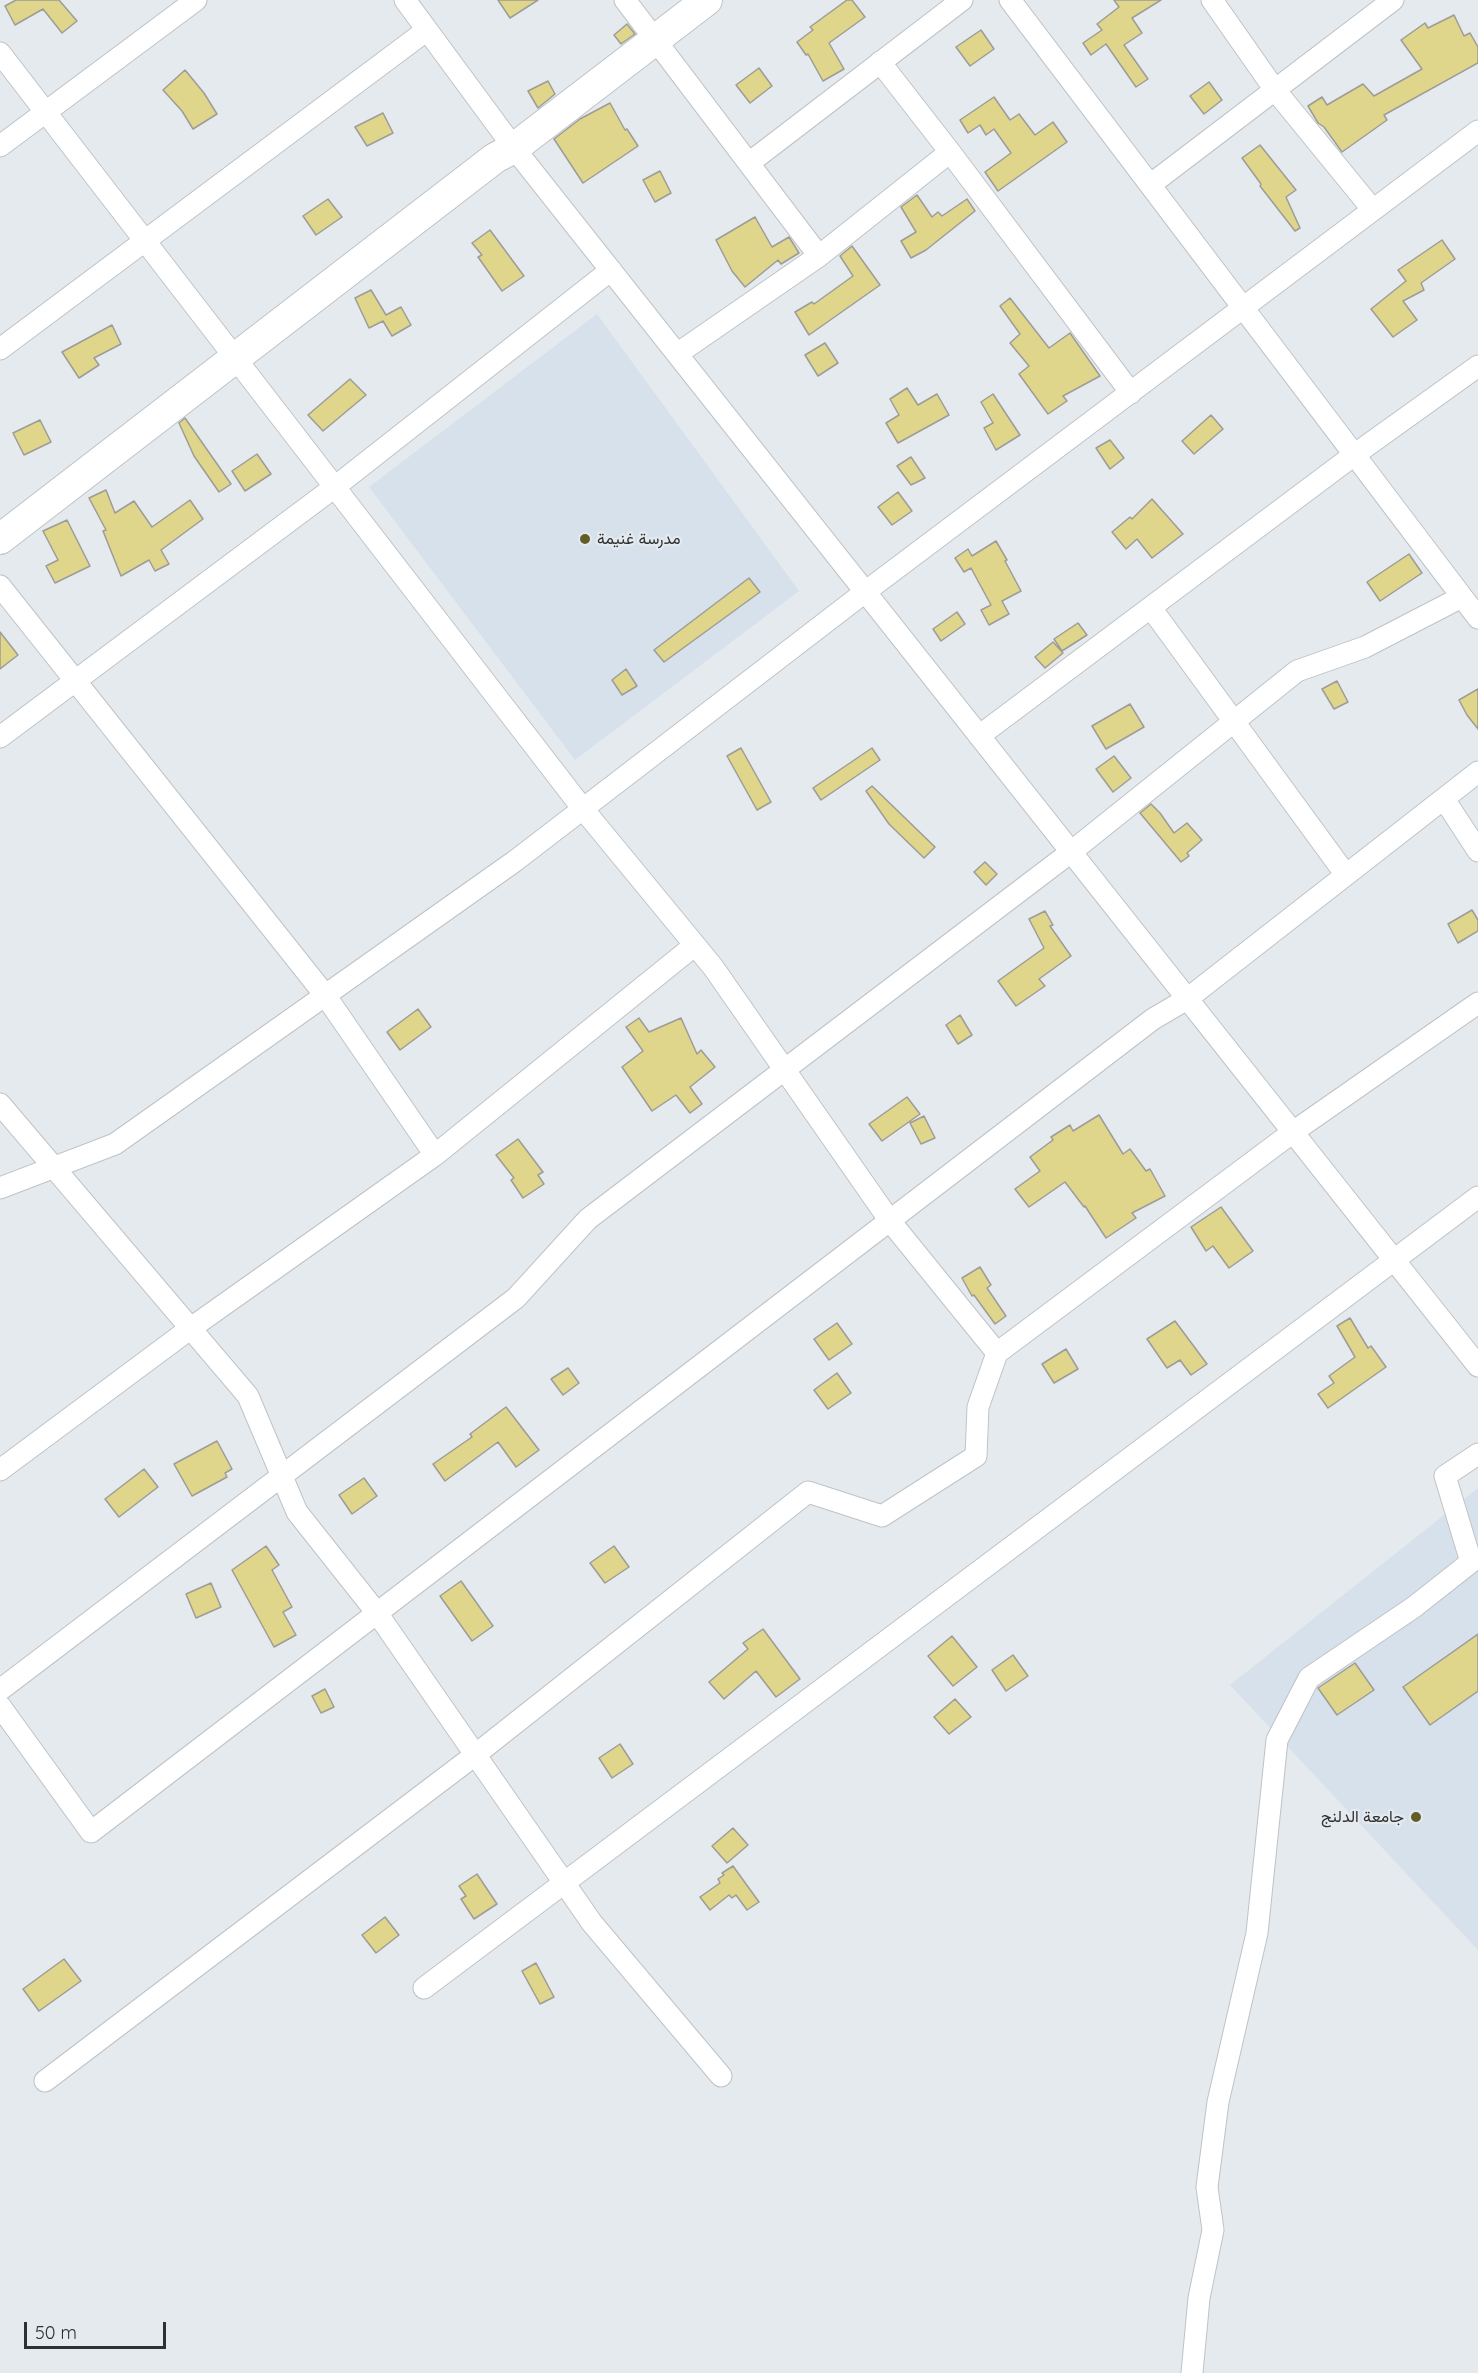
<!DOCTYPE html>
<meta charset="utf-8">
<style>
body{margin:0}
#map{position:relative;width:1478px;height:2373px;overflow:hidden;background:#e5eaee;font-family:Quicksand,sans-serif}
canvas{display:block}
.scale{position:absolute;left:24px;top:2322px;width:142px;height:27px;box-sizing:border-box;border:3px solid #2e3032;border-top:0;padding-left:8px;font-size:18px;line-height:21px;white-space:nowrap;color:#2e3032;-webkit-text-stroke:4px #e5eaee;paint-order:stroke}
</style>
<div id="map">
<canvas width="1478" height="2373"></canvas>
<div class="scale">50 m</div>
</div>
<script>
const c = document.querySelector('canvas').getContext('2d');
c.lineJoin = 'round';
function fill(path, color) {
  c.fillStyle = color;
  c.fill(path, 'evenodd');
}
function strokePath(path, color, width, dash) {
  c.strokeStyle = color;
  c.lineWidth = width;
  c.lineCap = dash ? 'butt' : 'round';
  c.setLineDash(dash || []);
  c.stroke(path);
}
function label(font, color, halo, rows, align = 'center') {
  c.font = font + ' Quicksand,Vazirmatn,sans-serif';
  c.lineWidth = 4.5;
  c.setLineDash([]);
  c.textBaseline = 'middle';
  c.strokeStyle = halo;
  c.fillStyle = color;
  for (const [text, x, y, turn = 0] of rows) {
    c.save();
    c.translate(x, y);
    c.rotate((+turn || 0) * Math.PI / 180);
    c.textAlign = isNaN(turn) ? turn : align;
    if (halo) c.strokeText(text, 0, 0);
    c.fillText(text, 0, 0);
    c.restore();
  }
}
const built = new Path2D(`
 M 597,314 L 799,591 L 575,760 L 369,487 Z
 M 1478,1488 L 1478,1950 L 1230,1685 Z`);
const building = new Path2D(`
 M 16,0 L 59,0 L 77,21 L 62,33 L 43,9 L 15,25 L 5,6 Z
 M 498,0 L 538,0 L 510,18 Z
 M 847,0 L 852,0 L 865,17 L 829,43 L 844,69 L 823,81 L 808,54 L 806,55 L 797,42 L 813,30 L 810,27 Z
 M 1114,0 L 1161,0 L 1132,18 L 1142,33 L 1124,45 L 1148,79 L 1136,87 L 1106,44 L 1091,55 L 1083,43 L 1102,30 L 1097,24 L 1119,7 Z
 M 1454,15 L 1464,36 L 1470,33 L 1478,47 L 1478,63 L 1384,115 L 1387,120 L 1342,152 L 1324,127 L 1318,123 L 1308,106 L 1322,97 L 1327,105 L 1363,84 L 1374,96 L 1422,69 L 1401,40 L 1425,23 L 1428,28 Z
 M 627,24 L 635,34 L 621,44 L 614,35 Z
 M 981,30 L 994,49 L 970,66 L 956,47 Z
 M 759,68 L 772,86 L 750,103 L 736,85 Z
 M 185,70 L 204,93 L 217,114 L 193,129 L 182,111 L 163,90 Z
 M 548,81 L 555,94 L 538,108 L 528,91 Z
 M 1209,82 L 1222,100 L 1204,114 L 1190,96 Z
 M 994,97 L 1010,120 L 1019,114 L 1035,135 L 1053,122 L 1067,142 L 998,191 L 985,172 L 1011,153 L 994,129 L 986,135 L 980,125 L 968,133 L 960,120 Z
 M 610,103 L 625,130 L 627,129 L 638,146 L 583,183 L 554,139 L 580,119 Z
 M 383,113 L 393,133 L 367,146 L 355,127 Z
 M 1260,145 L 1296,190 L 1286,197 L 1300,228 L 1295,231 L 1260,186 L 1261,184 L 1242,158 Z
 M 660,171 L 671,193 L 655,202 L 643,180 Z
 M 917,195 L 932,217 L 938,212 L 942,216 L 967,199 L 975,211 L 926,250 L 911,258 L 901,241 L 916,232 L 901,207 Z
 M 328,199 L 342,217 L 316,235 L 303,216 Z
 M 755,217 L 772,247 L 789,237 L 799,253 L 781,264 L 778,260 L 745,287 L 732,271 L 716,240 Z
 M 490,230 L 524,276 L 502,291 L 478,257 L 482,255 L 472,243 Z
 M 1442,240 L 1455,259 L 1421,283 L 1424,290 L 1403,301 L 1417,320 L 1393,337 L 1371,309 L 1406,281 L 1398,270 Z
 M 852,246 L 880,285 L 809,335 L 795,312 L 812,302 L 814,304 L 853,276 L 840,256 Z
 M 371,290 L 386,315 L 401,307 L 411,325 L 392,336 L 383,321 L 369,328 L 355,298 Z
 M 1010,298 L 1049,348 L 1070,333 L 1100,376 L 1063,396 L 1067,401 L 1048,414 L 1019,374 L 1029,366 L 1010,343 L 1020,334 L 1000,306 Z
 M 112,325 L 121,344 L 94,358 L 99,365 L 79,378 L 62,352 Z
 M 825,343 L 838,363 L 818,376 L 805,355 Z
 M 350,379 L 366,395 L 323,431 L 308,415 Z
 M 907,388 L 918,405 L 937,394 L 949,415 L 898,443 L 886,423 L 899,415 L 890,399 Z
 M 993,394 L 1020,435 L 996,450 L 984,428 L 993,423 L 981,402 Z
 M 1211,415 L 1223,429 L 1194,454 L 1182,441 Z
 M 185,418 L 231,484 L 219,492 L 194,456 L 179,423 Z
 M 40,420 L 51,442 L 24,455 L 13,433 Z
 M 1110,440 L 1124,458 L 1110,469 L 1096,448 Z
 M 257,454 L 271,474 L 245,491 L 232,471 Z
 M 911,457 L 925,478 L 911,485 L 897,466 Z
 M 106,490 L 115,513 L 134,501 L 152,527 L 190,500 L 203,519 L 161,550 L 169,564 L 155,571 L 149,560 L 121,576 L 103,531 L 106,530 L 89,498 Z
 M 898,492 L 912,511 L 892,525 L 878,507 Z
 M 1152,499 L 1183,534 L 1152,558 L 1137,539 L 1126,549 L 1112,532 L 1130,517 L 1132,519 Z
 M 67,520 L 90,566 L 55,583 L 46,566 L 58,560 L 43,531 Z
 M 996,541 L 1007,560 L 1005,561 L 1021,591 L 1002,601 L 1009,614 L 989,625 L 981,610 L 991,605 L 971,568 L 964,572 L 955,558 L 968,549 L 972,556 Z
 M 1409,554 L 1422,573 L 1380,601 L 1367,582 Z
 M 749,578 L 760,592 L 664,662 L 654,650 Z
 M 957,612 L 965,624 L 941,641 L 933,629 Z
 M 1078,623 L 1087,635 L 1062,651 L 1054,639 Z
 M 0,632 L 18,655 L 0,669 Z
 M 1053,642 L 1063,653 L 1045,668 L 1035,657 Z
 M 626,669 L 637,686 L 622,695 L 612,680 Z
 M 1337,681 L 1348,702 L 1334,709 L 1322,689 Z
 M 1478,689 L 1478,729 L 1467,715 L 1459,700 Z
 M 1130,704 L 1144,727 L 1106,749 L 1092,726 Z
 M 741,748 L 771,802 L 757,810 L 727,756 Z
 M 872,748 L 880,760 L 821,800 L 813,788 Z
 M 1114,756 L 1131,778 L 1113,792 L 1096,769 Z
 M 872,786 L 935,847 L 924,858 L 889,824 L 866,791 Z
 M 1151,804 L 1160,813 L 1174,833 L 1187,823 L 1202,840 L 1187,853 L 1189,856 L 1181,862 L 1140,813 Z
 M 985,862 L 997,874 L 986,885 L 974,872 Z
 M 1472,910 L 1478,920 L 1478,931 L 1458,943 L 1448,924 Z
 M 1045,911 L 1053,925 L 1050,926 L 1071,956 L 1039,979 L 1045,986 L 1016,1006 L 998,981 L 1044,948 L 1029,919 Z
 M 418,1009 L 431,1027 L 400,1050 L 387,1032 Z
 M 960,1015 L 972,1035 L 958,1044 L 946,1025 Z
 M 639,1018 L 649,1032 L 681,1018 L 697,1054 L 701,1050 L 715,1067 L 690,1087 L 702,1104 L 690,1113 L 676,1095 L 652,1111 L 622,1067 L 643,1051 L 626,1027 Z
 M 907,1097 L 920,1114 L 882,1141 L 869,1124 Z
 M 1099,1115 L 1123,1154 L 1130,1149 L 1146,1171 L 1150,1169 L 1165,1196 L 1132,1213 L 1136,1218 L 1106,1238 L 1085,1206 L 1084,1207 L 1065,1182 L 1029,1207 L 1015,1189 L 1040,1171 L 1030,1157 L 1053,1140 L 1051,1137 L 1070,1125 L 1073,1131 Z
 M 924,1116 L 935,1138 L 921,1144 L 910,1123 Z
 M 518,1139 L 543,1172 L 538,1175 L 544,1184 L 523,1198 L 511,1180 L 514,1178 L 496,1155 Z
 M 1221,1207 L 1253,1251 L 1229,1268 L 1213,1246 L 1206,1251 L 1191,1227 Z
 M 980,1267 L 991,1285 L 987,1288 L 1006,1316 L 995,1324 L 974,1295 L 972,1296 L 962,1278 Z
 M 1350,1318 L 1368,1348 L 1371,1346 L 1386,1367 L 1328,1408 L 1318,1394 L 1334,1383 L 1329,1376 L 1355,1357 L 1337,1326 Z
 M 1175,1321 L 1207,1364 L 1191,1375 L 1180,1360 L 1167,1368 L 1147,1339 Z
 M 837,1323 L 852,1344 L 829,1360 L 814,1339 Z
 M 1066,1349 L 1078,1369 L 1054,1383 L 1042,1364 Z
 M 568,1368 L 579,1383 L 563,1395 L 551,1379 Z
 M 837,1373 L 851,1393 L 828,1409 L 814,1390 Z
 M 506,1407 L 539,1450 L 516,1467 L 498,1442 L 445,1481 L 433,1464 L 472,1437 L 470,1434 Z
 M 217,1441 L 232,1469 L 225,1473 L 227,1477 L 192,1496 L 174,1464 Z
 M 144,1469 L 158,1487 L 119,1517 L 105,1499 Z
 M 364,1478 L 377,1496 L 352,1514 L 339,1495 Z
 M 266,1546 L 279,1565 L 272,1570 L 292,1607 L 283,1612 L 296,1635 L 274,1647 L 232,1570 Z
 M 614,1546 L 629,1567 L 605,1583 L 590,1563 Z
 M 461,1581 L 493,1626 L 472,1641 L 440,1596 Z
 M 211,1583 L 221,1607 L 196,1618 L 186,1594 Z
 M 763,1629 L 800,1679 L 776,1697 L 756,1671 L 724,1699 L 709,1682 L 748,1649 L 743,1643 Z
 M 1478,1634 L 1478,1691 L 1430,1725 L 1403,1687 Z
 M 952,1636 L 977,1667 L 953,1686 L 928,1656 Z
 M 1013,1655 L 1028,1676 L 1006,1691 L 992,1670 Z
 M 1355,1663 L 1374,1690 L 1337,1715 L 1318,1688 Z
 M 325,1689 L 334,1707 L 321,1713 L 312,1696 Z
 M 955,1699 L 971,1717 L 949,1734 L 934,1717 Z
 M 620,1744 L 633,1764 L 612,1778 L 599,1758 Z
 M 733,1828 L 748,1845 L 727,1863 L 712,1846 Z
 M 733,1866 L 759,1902 L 747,1910 L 736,1895 L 732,1898 L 729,1895 L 710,1910 L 700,1897 L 720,1883 L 718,1879 L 724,1875 L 722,1873 Z
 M 477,1874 L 497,1904 L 474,1919 L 461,1899 L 466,1896 L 459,1886 Z
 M 385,1917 L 399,1935 L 376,1953 L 362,1935 Z
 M 64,1959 L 81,1981 L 39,2011 L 23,1989 Z
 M 536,1963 L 554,1997 L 540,2004 L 522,1971 Z`);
const street = new Path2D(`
 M 405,0 L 514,148 L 1478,1366
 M 625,0 L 819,256
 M 1010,0 L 1478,618
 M 1212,0 L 1275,90 L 1373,210
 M 0,53 L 583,809 L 713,967 L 890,1221 L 997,1353
 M 880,62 L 950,152 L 1131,393
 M 0,146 L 196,0
 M 749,163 L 962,0
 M 1150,185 L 1393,0
 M 0,349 L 427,30
 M 677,354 L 819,256 L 950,152
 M 0,586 L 325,995 L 435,1155
 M 1151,608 L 1346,875
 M 979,736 L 1354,455 L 1478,366
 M 0,737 L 336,486 L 611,270
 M 1444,799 L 1478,851
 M 0,1104 L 248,1396 L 297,1512 L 377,1613 L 592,1923 L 721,2076
 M 0,1188 L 115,1144 L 515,861 L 865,592 L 1478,131
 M 0,1470 L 191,1328 L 435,1155 L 695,945
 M 0,1690 L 516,1298 L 588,1219 L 1071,852 L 1297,671 L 1365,647 L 1454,601 L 1459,593
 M 0,1706 L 91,1832 L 1153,1019 L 1187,999 L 1478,772
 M 424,1988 L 1478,1197
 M 45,2081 L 475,1755 L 808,1492 L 882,1516 L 976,1456 L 978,1407 L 997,1353 L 1293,1132 L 1478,1003
 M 1192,2373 L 1199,2298 L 1213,2230 L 1207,2187 L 1218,2102 L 1257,1933 L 1277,1740 L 1309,1678 L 1414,1607 L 1471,1562 L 1445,1476 L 1478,1454`);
const secondary = new Path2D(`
 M 0,539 L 495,158 L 514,148 L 707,0`);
const markers = [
 [585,539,6,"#635d29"],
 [1416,1817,6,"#635d29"]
];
const poiNames = [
 ["مدرسة غنيمة",597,539],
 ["جامعة الدلنج",1404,1817,"right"]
];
fill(built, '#d6e1eb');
fill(building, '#dfd68b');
strokePath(building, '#9d9c97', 1.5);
strokePath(street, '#bec3c7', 23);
strokePath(secondary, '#bec3c7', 32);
strokePath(street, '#fff', 21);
strokePath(secondary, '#fff', 30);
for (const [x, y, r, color] of markers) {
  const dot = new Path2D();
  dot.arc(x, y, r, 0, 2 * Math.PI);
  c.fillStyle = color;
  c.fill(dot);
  strokePath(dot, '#e5eaee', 2);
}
label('16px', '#2e3032', '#e5eaee', poiNames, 'left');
</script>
